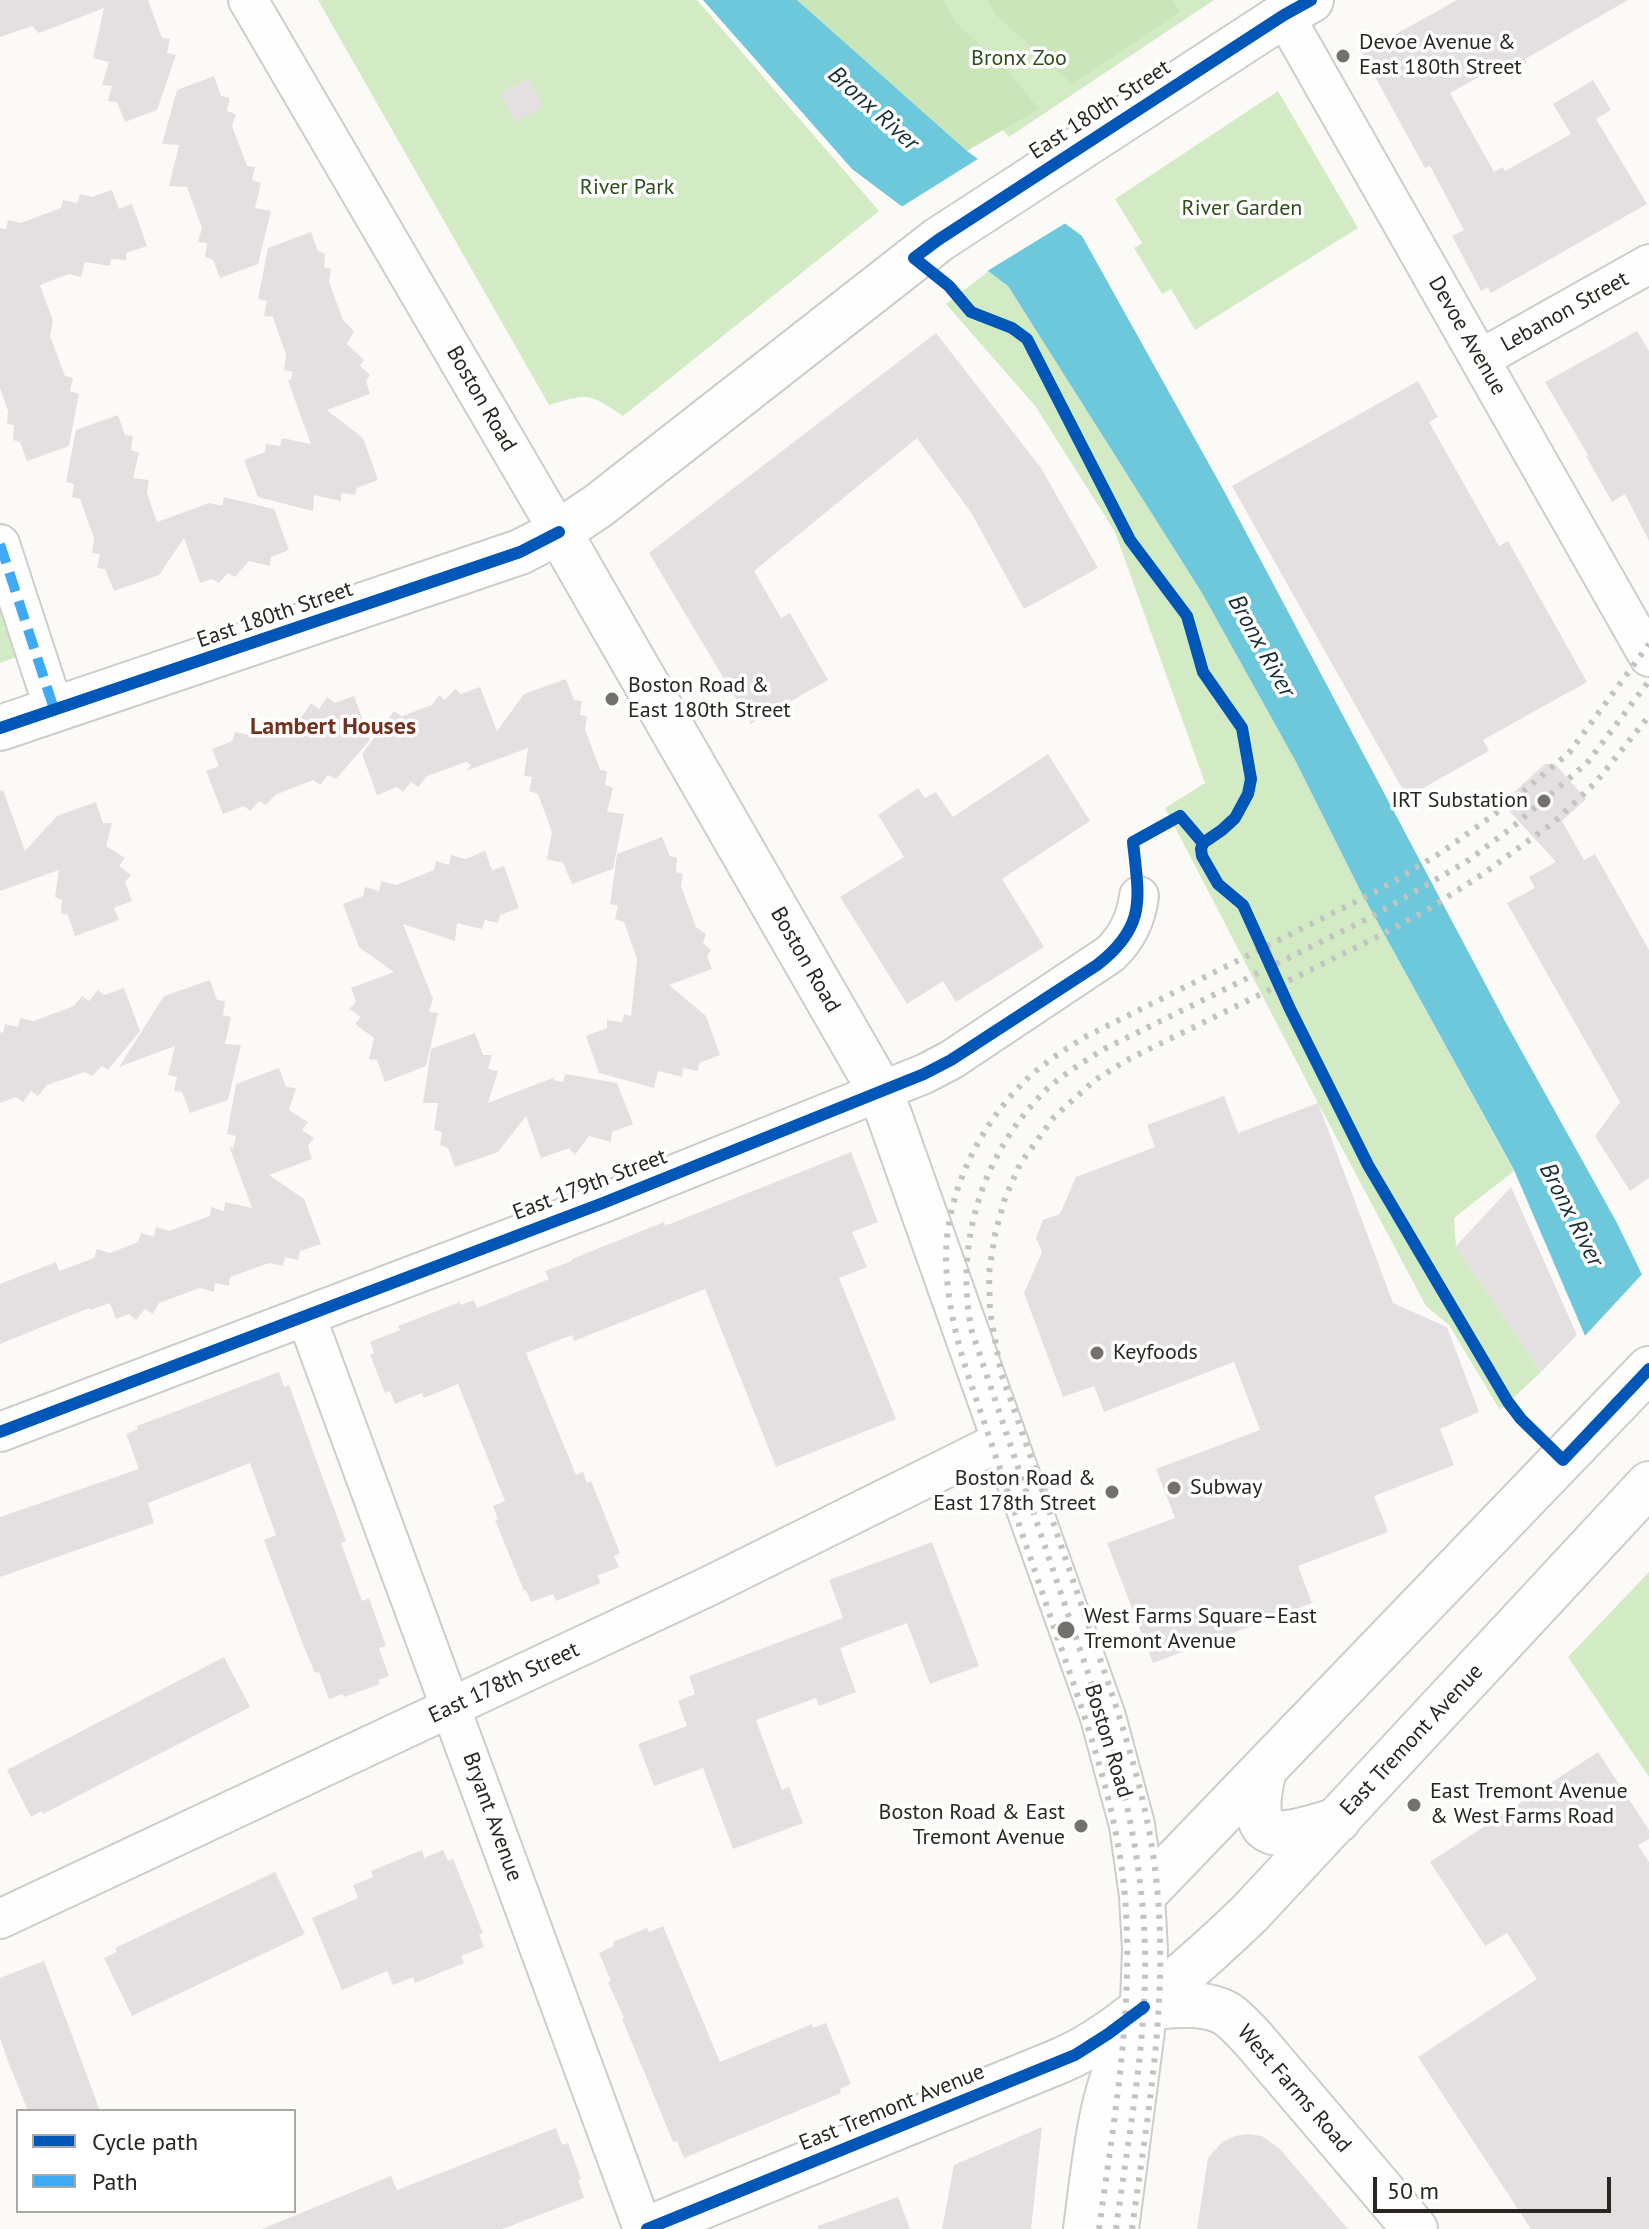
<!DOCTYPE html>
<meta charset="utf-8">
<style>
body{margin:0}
#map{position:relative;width:1649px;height:2229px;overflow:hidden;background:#fcfaf7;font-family:"PT Sans",sans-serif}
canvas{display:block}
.legend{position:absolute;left:16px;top:2109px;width:280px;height:104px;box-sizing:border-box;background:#fff;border:2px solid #aaa9a6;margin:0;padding:10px 14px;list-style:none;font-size:24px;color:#2a2721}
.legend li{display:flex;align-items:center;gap:16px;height:40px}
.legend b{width:40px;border:2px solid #aaa9a6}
.scale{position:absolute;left:1373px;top:2177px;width:238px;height:36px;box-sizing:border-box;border:4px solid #2a2721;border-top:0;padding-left:10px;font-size:24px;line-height:28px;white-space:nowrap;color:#2a2721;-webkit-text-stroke:6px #fff;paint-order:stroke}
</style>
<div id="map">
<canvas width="1649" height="2229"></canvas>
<ul class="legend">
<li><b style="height:10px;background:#0057b8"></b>Cycle path</li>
<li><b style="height:10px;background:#3fa9f5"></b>Path</li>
</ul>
<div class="scale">50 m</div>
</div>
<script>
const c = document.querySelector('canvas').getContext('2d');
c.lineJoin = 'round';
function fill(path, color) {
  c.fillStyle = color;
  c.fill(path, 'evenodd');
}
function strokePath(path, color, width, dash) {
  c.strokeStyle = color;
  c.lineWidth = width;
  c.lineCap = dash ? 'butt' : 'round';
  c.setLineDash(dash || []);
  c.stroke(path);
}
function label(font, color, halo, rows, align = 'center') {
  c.font = font + ' "PT Sans",sans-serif';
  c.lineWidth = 7;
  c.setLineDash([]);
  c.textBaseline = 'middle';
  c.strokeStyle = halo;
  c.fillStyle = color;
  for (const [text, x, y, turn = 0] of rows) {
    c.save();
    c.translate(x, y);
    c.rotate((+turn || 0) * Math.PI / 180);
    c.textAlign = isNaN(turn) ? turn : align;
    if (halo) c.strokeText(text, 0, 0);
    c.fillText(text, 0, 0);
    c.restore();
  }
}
const green = new Path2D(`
 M 318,0 L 697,0 L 879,211 L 623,416 C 589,393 589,393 549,405 Z
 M 887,0 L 1214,0 L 1009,137 Z
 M 1278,91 L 1358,228 L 1195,330 L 1171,289 L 1162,294 L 1134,248 L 1142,243 L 1115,199 Z
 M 989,271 L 1008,286 L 1202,593 L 1296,762 L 1361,892 L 1514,1171 L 1454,1218 L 1456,1246 L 1541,1372 L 1500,1410 L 1449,1325 L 1426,1306 L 1318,1103 L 1165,808 L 1205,783 L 1115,532 L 1036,407 L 946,304 Z
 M 0,606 L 17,657 L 0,663 Z
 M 1649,1572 L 1649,1777 L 1568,1657 Z`);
const forest = new Path2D(`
 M 797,0 L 943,0 L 957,24 L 1003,65 L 1039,109 L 967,151 Z
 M 987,0 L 1173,0 L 1180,12 L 1072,84 L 996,15 Z`);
const water = new Path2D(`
 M 703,0 L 797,0 L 967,151 L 1082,236 L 1224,491 L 1506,1023 L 1617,1223 L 1649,1289 L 1649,1485 L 1514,1170 L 1361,892 L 1296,762 L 1202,593 L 1008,286 L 852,169 Z`);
const pier = new Path2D(`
 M 981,157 L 1069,221 L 984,273 L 898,209 Z
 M 1645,1271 L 1649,1279 L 1649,1489 L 1645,1487 L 1582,1339 Z`);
const building = new Path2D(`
 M 0,0 L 148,0 L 162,38 L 170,39 L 167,53 L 176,55 L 157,110 L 125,122 L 117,102 L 108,101 L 112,86 L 102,85 L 109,62 L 93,58 L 104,8 L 39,33 L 32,26 L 0,37 Z
 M 1457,0 L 1628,0 L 1525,59 L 1527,63 L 1501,78 L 1495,68 L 1450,93 L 1494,172 L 1503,167 L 1505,171 L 1571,134 L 1553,104 L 1593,80 L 1611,110 L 1596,119 L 1647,204 L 1491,293 L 1488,287 L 1481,291 L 1452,236 L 1464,230 L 1430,166 L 1425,168 L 1362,53 Z
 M 214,76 L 221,96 L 230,98 L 227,111 L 236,114 L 232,126 L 247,166 L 255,167 L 252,180 L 261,183 L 255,208 L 271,211 L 258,264 L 220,278 L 213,260 L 205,257 L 207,243 L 198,242 L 202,228 L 187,187 L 169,186 L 179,145 L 162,144 L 177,90 Z
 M 528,79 L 543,107 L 515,122 L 500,93 Z
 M 112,190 L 119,209 L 132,204 L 147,246 L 126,253 L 126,260 L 111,259 L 110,266 L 85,262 L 81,277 L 69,274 L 40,285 L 53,321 L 50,336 L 65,376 L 73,378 L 70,391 L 79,394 L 69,446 L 27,461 L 20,442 L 13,440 L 14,425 L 7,424 L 8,411 L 0,388 L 0,228 L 6,229 L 8,220 L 21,223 L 61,208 L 63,200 L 77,203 L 80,194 L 92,197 Z
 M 311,232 L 318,251 L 325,254 L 324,267 L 331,269 L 329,282 L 343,320 L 354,331 L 347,344 L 364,360 L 360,366 L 370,375 L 366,381 L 370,394 L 327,410 L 363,438 L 378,480 L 357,488 L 355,495 L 341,493 L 341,501 L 314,495 L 313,511 L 258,497 L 244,460 L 265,452 L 266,444 L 280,446 L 282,438 L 311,444 L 287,378 L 290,381 L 293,372 L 284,370 L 286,355 L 273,317 L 264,316 L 267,301 L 258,299 L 268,248 Z
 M 1637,331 L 1649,351 L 1649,541 L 1625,494 L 1612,502 L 1586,456 L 1588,455 L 1545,382 Z
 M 936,333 L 1041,468 L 1098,568 L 1024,609 L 972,514 L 917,438 L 754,571 L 781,618 L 790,613 L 828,680 L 751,724 L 649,553 Z
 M 1418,381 L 1438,417 L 1429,422 L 1499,546 L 1508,541 L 1587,682 L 1483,740 L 1489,751 L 1407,797 L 1232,486 Z
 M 118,415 L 125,435 L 133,436 L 131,450 L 139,453 L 133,478 L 149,480 L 147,493 L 157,522 L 209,503 L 222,506 L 224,497 L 274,509 L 289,550 L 271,557 L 270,566 L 249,561 L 235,577 L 228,573 L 219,583 L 212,579 L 200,583 L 184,538 L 159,575 L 114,591 L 105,569 L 97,568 L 100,554 L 92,553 L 94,538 L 80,499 L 72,497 L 74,484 L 66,482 L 76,430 Z
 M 566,679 L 574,700 L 582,701 L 580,715 L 587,716 L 585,729 L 600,770 L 607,771 L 605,785 L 613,788 L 607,812 L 624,814 L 613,869 L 572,884 L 563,863 L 547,859 L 552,832 L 538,794 L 529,791 L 532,777 L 524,776 L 528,748 L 466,771 L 471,765 L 466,762 L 427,776 L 418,787 L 411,782 L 403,792 L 397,787 L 377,795 L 362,754 L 394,711 L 402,716 L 432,705 L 439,695 L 445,700 L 455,689 L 461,694 L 480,687 L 497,731 L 524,694 Z
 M 354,696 L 370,740 L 336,779 L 328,775 L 320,785 L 313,780 L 275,795 L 266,805 L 259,801 L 250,811 L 244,806 L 223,814 L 206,771 L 219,766 L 212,749 L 232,741 L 235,732 L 249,735 L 250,726 L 264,730 L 303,715 L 311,703 L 319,709 L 327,697 L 335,703 Z
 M 1048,754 L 1090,821 L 1002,879 L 1044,947 L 956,1002 L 943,981 L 907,1004 L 840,897 L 904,857 L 878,815 L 918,788 L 925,798 L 936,792 L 953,817 Z
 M 1545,764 L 1555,764 L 1586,799 L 1562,821 L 1584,860 L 1595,854 L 1649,950 L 1649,1178 L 1630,1191 L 1595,1136 L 1620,1102 L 1507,903 L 1535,888 L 1529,877 L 1556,862 L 1502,803 Z
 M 3,790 L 25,851 L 57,816 L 96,802 L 103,823 L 112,823 L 106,846 L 125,858 L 119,866 L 131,875 L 125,882 L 132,901 L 114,908 L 119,920 L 75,936 L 68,915 L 61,913 L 62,900 L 55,897 L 59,870 L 0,891 L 0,791 Z
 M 662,837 L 670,856 L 677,858 L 676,872 L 683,874 L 681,886 L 696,927 L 706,934 L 703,943 L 711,950 L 707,956 L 712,969 L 669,985 L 706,1016 L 720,1055 L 699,1063 L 698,1071 L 683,1068 L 682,1077 L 658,1071 L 654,1088 L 599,1073 L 586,1036 L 607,1028 L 607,1020 L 622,1022 L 624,1014 L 631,1016 L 637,959 L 624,922 L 615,919 L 618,906 L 610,904 L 617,854 Z
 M 485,851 L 492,870 L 504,866 L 519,908 L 500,915 L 498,923 L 485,920 L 482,929 L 457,923 L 455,941 L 403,924 L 433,999 L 429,1012 L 438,1013 L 426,1066 L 385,1082 L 377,1060 L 369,1059 L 374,1038 L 355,1024 L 361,1017 L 349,1009 L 356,1002 L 351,988 L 394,972 L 359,947 L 343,904 L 363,896 L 365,887 L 379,891 L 381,881 L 396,885 L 434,870 L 436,861 L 449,865 L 451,855 L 465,859 Z
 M 210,980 L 217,1000 L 225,1001 L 223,1015 L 231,1017 L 225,1044 L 241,1045 L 228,1100 L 190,1113 L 182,1092 L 174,1091 L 177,1077 L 168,1075 L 175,1046 L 119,1067 L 164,996 Z
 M 124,988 L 140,1031 L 108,1070 L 102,1066 L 92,1076 L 85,1072 L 47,1085 L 38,1096 L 31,1091 L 23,1102 L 16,1097 L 0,1103 L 0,1033 L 3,1032 L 5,1024 L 18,1027 L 20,1018 L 34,1021 L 74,1006 L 82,996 L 89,1001 L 98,990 L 104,995 Z
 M 475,1033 L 483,1055 L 492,1055 L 488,1069 L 498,1071 L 488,1103 L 555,1077 L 553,1080 L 563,1082 L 565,1074 L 617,1083 L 633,1124 L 612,1132 L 611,1142 L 589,1136 L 575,1155 L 569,1148 L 541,1158 L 526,1116 L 498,1152 L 455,1167 L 448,1148 L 440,1145 L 442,1132 L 434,1130 L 438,1103 L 423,1103 L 431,1049 Z
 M 279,1068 L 286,1087 L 296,1088 L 289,1110 L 308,1122 L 302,1130 L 314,1138 L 308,1146 L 312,1159 L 269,1175 L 304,1199 L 321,1244 L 300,1251 L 298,1260 L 285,1257 L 283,1266 L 269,1263 L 230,1277 L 229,1286 L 215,1283 L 214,1292 L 200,1288 L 159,1303 L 153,1314 L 145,1309 L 136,1320 L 129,1314 L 116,1319 L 110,1303 L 90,1310 L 89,1308 L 0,1344 L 0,1284 L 56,1262 L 59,1271 L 94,1258 L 97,1249 L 110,1253 L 138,1242 L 141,1233 L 154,1237 L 156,1227 L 169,1231 L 210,1216 L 211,1207 L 224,1211 L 225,1202 L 252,1208 L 229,1146 L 233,1149 L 236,1136 L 227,1134 L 236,1084 Z
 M 1224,1096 L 1238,1133 L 1318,1103 L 1393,1303 L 1447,1327 L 1479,1412 L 1440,1429 L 1454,1465 L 1374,1496 L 1388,1532 L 1298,1566 L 1312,1603 L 1153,1663 L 1107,1543 L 1175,1518 L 1156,1469 L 1260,1430 L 1234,1362 L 1104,1412 L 1094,1386 L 1063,1397 L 1024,1293 L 1042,1252 L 1036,1238 L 1043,1220 L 1060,1214 L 1076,1177 L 1155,1147 L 1147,1125 Z
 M 851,1152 L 878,1222 L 852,1232 L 867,1267 L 839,1278 L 896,1419 L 776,1467 L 705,1289 L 574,1341 L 572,1335 L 526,1353 L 576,1475 L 583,1472 L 587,1483 L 591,1481 L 620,1553 L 614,1556 L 619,1567 L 597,1576 L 601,1583 L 556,1601 L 553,1594 L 531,1602 L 526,1590 L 524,1591 L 495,1520 L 498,1519 L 493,1506 L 505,1501 L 458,1384 L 424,1398 L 422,1393 L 395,1404 L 390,1391 L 385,1393 L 370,1355 L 374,1353 L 370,1342 L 400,1330 L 398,1326 L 460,1302 L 461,1305 L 474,1300 L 477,1308 L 549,1279 L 545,1271 L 572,1261 L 572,1259 L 664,1222 L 665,1226 Z
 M 1511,1187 L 1577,1335 L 1541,1372 L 1456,1246 Z
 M 279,1372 L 284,1387 L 289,1385 L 325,1484 L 346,1541 L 341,1543 L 362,1601 L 369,1598 L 386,1646 L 379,1648 L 389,1676 L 378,1680 L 380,1684 L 344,1697 L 342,1694 L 329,1699 L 319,1672 L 315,1673 L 302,1642 L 264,1540 L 276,1535 L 250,1463 L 148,1503 L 154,1523 L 0,1577 L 0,1517 L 139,1469 L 126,1434 L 138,1429 L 137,1426 Z
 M 932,1542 L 979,1666 L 930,1684 L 907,1623 L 840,1648 L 856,1692 L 819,1706 L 816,1698 L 756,1720 L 782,1790 L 789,1787 L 803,1823 L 733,1849 L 703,1768 L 654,1786 L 638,1744 L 687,1726 L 678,1701 L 695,1694 L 689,1676 L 843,1618 L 829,1580 Z
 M 224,1657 L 250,1707 L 43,1814 L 42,1811 L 31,1817 L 7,1770 Z
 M 1598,1752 L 1649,1830 L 1649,1839 L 1638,1845 L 1649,1862 L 1649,2229 L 1531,2229 L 1418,2057 L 1537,1979 L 1507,1933 L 1485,1946 L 1430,1862 Z
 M 422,1850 L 424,1858 L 443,1850 L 448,1861 L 453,1859 L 483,1933 L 479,1935 L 484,1947 L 461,1956 L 464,1963 L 415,1983 L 413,1977 L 393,1985 L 387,1971 L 342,1990 L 312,1918 L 358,1898 L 353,1885 L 373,1877 L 371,1871 Z
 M 275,1872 L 305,1934 L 132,2016 L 104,1958 L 117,1952 L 115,1948 Z
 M 663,1926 L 720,2062 L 812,2024 L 813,2028 L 826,2023 L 851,2084 L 840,2089 L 841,2093 L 684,2158 L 677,2141 L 673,2142 L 645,2074 L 622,2019 L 624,2018 L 608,1982 L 611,1981 L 599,1953 L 614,1946 L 613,1942 L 647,1928 L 649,1932 Z
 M 44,1961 L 69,2027 L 100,2111 L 28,2111 L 9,2064 L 0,2038 L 0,1978 Z
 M 1042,2127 L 1031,2229 L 942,2229 L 954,2165 Z
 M 556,2128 L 562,2145 L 568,2143 L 581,2179 L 578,2180 L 584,2198 L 502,2229 L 262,2229 L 391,2176 L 397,2190 Z
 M 1248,2134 L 1262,2136 L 1280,2149 L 1348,2229 L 1197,2229 L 1208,2158 L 1222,2142 L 1235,2136 Z
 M 898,2197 L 910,2229 L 818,2229 L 818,2226 Z`);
const street = new Path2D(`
 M 248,0 L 559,532
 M 1284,15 L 1649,657
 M 1480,359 L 1649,264
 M 0,544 L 54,709
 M 306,1316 L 643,2229
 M 0,1432 L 603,1203 L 924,1074 L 951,1060 L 1110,954 C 1127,938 1136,920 1139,896
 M 0,1919 L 707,1587 L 1005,1439
 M 1083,2229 C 1094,2148 1096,2084 1140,2013`);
const secondary = new Path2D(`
 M 559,532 L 881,1092 L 1103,1717 L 1132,1825 L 1142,1896 L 1145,1950 L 1142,2030 L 1116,2229
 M 0,728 L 520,552 L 559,532 L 598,506 L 938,240 L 1284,15 L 1311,0
 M 1264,1770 C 1244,1850 1281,1838 1338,1820
 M 1142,1896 L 1649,1369
 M 1144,2007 C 1169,2006 1204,2000 1227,2014 C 1237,2021 1246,2031 1255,2041 L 1415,2229
 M 647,2229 L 1057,2062 C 1096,2046 1128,2020 1161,1993 C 1192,1967 1221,1941 1250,1913 L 1649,1484`);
const rail = new Path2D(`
 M 1099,2229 C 1114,2119 1134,2008 1125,1897 C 1117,1805 1086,1720 1056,1633 C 1026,1545 996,1457 966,1369 C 955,1334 947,1298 946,1261 C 945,1192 981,1122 1030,1076 C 1047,1061 1066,1049 1085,1037 L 1379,890 L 1442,852 L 1503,808 L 1569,753 L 1649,644
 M 1116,2229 C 1128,2139 1147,2041 1145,1950 C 1143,1869 1127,1795 1103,1717 L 972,1332 C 953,1244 983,1151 1048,1088 C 1065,1073 1085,1061 1104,1049 L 1371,917 L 1466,862 L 1510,829 L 1587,763 L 1649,681
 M 1132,2229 C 1147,2119 1167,2010 1158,1898 C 1151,1803 1119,1714 1088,1624 C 1059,1540 1031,1456 1001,1373 L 990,1312 L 989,1273 L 995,1234 L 1005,1198 L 1020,1164 L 1054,1117 L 1095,1080 L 1127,1060 L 1377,937 L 1427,910 L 1483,874 L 1554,822 L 1596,782 L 1649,716`);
const quiet = new Path2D(`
 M 0,544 L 54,709`);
const cycleway = new Path2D(`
 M 1311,0 L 1284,15 L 938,240 L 914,258 L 949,286 L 971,312 L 1012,328 L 1027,339 L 1130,540 L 1187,616 L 1203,672 L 1242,728 L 1251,779 L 1248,794 L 1235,818 L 1222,830 L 1203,843 L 1201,849 L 1202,856 L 1218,884 L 1243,905 L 1290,1009 L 1368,1165 L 1508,1402 L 1521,1419 L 1563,1460 L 1649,1369
 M 0,728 L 520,552 L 559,532
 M 0,1432 L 603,1203 L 924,1074 L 951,1060 L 1097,965 C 1147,926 1139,899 1133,842 L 1180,816 L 1203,843
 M 647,2229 L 1075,2055 L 1108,2034 L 1144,2007`);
const markers = [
 [1343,56,8,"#74716c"],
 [612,699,8,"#74716c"],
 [1544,801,8,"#74716c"],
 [1097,1353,8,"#74716c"],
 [1174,1488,8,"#74716c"],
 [1112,1492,8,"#74716c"],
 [1066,1630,10,"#74716c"],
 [1414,1805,8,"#74716c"],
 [1081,1826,8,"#74716c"]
];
const poiNames = [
 ["Devoe Avenue &",1359,43],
 ["East 180th Street",1359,68],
 ["Boston Road &",628,686],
 ["East 180th Street",628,711],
 ["IRT Substation",1528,801,"right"],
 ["Keyfoods",1113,1353],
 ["Boston Road &",1096,1479,"right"],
 ["East 178th Street",1096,1504,"right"],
 ["Subway",1190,1488],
 ["West Farms Square–East",1084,1617],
 ["Tremont Avenue",1084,1642],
 ["East Tremont Avenue",1430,1792],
 ["& West Farms Road",1430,1817],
 ["Boston Road & East",1065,1813,"right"],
 ["Tremont Avenue",1065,1838,"right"]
];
const parkNames = [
 ["Bronx Zoo",1019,59],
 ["River Park",627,188],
 ["River Garden",1242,209]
];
const streetNames = [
 ["East 180th Street",1100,110,-33],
 ["Lebanon Street",1565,312,-29],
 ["Devoe Avenue",1467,336,60],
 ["Boston Road",481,399,60],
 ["East 180th Street",275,615,-19],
 ["Boston Road",805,960,60],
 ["East 179th Street",590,1185,-21],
 ["East 178th Street",504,1683,-25],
 ["East Tremont Avenue",1412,1740,-47],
 ["Boston Road",1108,1741,73],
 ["Bryant Avenue",492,1817,70],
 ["West Farms Road",1294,2089,49],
 ["East Tremont Avenue",892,2108,-22]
];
const waterNames = [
 ["Bronx River",873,109,42],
 ["Bronx River",1261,646,61],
 ["Bronx River",1571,1215,63]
];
const neighbourhoodNames = [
 ["Lambert Houses",333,727]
];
fill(green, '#d3ebc5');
fill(forest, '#cae5ba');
fill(water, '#6cc8da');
fill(pier, '#fcfaf7');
fill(building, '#e4e0e1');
strokePath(street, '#cfcdc9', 42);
strokePath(secondary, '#cfcdc9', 48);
strokePath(street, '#fffefe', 38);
strokePath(secondary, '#fffefe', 44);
strokePath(rail, '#c3c3c1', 6, [4, 8]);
strokePath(quiet, '#3fa9f5', 10, [20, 10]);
strokePath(cycleway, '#0057b8', 12);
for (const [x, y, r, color] of markers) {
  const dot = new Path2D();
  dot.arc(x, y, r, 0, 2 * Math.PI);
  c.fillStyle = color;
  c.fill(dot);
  strokePath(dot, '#fff', 3);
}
label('22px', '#2a2721', '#fff', poiNames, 'left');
label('22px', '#2d4d1a', '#fff', parkNames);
label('22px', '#2a2721', '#fff', streetNames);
label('italic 24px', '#1a2f35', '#fff', waterNames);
label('bold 24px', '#75311f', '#fff', neighbourhoodNames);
</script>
